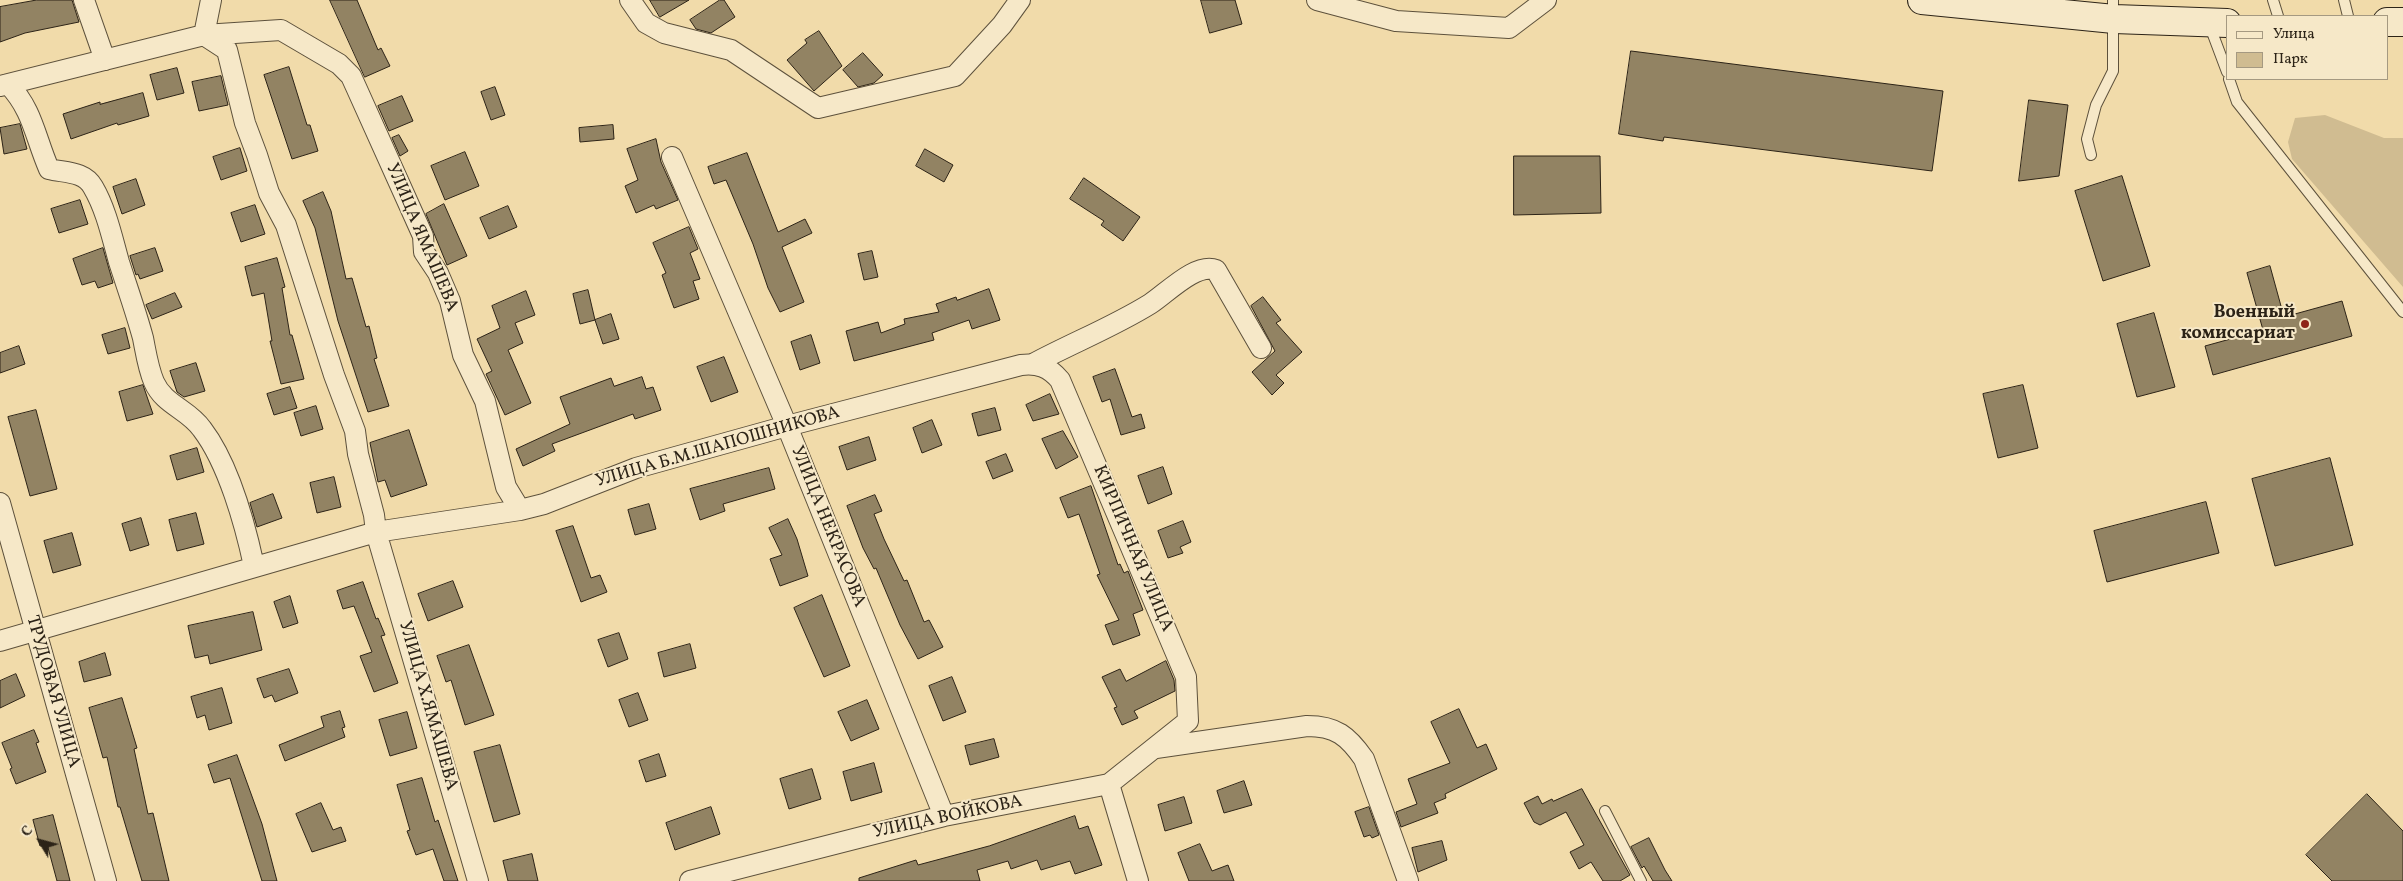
<!DOCTYPE html>
<meta charset="utf-8">
<style>
body{margin:0}
#map{position:relative;width:2403px;height:881px;overflow:hidden;background:#f1dbaa;font-family:Vollkorn,serif}
canvas{display:block}
.legend{position:absolute;left:2226px;top:15px;width:162px;height:65px;box-sizing:border-box;background:#f6e8c8;border:1px solid #a59981;margin:0;padding:6px 9px;list-style:none;font-size:15px;color:#2c2317}
.legend li{display:flex;align-items:center;gap:10px;height:25px}
.legend b{width:25px;border:1px solid #a59981}
.north{position:absolute;left:15px;top:816px;width:50px;height:50px;-webkit-text-stroke:4px #f6e8c8;paint-order:stroke;rotate:307deg;font-size:14px;font-weight:700;line-height:20px;text-align:center;color:#2c2317}
.north::after{content:'';display:block;margin:auto;width:18px;height:22px;background:#2c2317;clip-path:polygon(50% 0,100% 100%,50% 72%,0 100%)}
</style>
<div id="map">
<canvas width="2403" height="881"></canvas>
<ul class="legend">
<li><b style="height:6px;background:#f6e8c8"></b>Улица</li>
<li><b style="height:14px;background:#d0bc91"></b>Парк</li>
</ul>
<div class="north">С</div>
</div>
<script>
const c = document.querySelector('canvas').getContext('2d');
c.lineJoin = 'round';
function fill(path, color) {
  c.fillStyle = color;
  c.fill(path, 'evenodd');
}
function strokePath(path, color, width, dash) {
  c.strokeStyle = color;
  c.lineWidth = width;
  c.lineCap = dash ? 'butt' : 'round';
  c.setLineDash(dash || []);
  c.stroke(path);
}
function label(font, color, halo, rows, align = 'center') {
  c.font = font + ' Vollkorn,serif';
  c.lineWidth = 4;
  c.setLineDash([]);
  c.textBaseline = 'middle';
  c.strokeStyle = halo;
  c.fillStyle = color;
  for (const [text, x, y, turn = 0] of rows) {
    c.save();
    c.translate(x, y);
    c.rotate((+turn || 0) * Math.PI / 180);
    c.textAlign = isNaN(turn) ? turn : align;
    if (halo) c.strokeText(text, 0, 0);
    c.fillText(text, 0, 0);
    c.restore();
  }
}
const green = new Path2D(`
 M 2325,115 L 2384,138 L 2403,138 L 2403,287 L 2292,159 L 2288,142 L 2295,118 Z`);
const building = new Path2D(`
 M 37,0 L 72,0 L 79,22 L 25,33 L 0,42 L 0,7 Z
 M 330,0 L 357,0 L 378,50 L 381,48 L 390,66 L 365,77 Z
 M 650,0 L 689,0 L 660,17 Z
 M 720,0 L 724,0 L 735,17 L 711,33 L 696,29 L 690,20 Z
 M 1201,0 L 1235,0 L 1242,24 L 1210,33 Z
 M 819,31 L 842,66 L 814,91 L 787,60 L 807,43 L 805,40 Z
 M 1631,51 L 1943,91 L 1932,171 L 1664,137 L 1663,141 L 1619,134 Z
 M 863,53 L 883,75 L 874,83 L 858,87 L 843,70 Z
 M 289,67 L 307,125 L 310,125 L 318,151 L 292,159 L 264,75 Z
 M 177,68 L 184,93 L 157,100 L 150,75 Z
 M 221,76 L 228,105 L 199,111 L 192,82 Z
 M 495,87 L 505,115 L 491,120 L 481,92 Z
 M 143,93 L 149,116 L 118,125 L 117,123 L 71,139 L 63,114 L 100,102 L 100,104 Z
 M 402,96 L 413,121 L 389,131 L 378,106 Z
 M 2029,100 L 2068,105 L 2059,176 L 2019,181 Z
 M 20,124 L 27,149 L 4,154 L 0,128 Z
 M 613,125 L 614,139 L 580,142 L 579,128 Z
 M 399,135 L 408,151 L 400,156 L 392,138 Z
 M 656,139 L 661,162 L 678,200 L 656,209 L 654,205 L 636,213 L 625,186 L 638,180 L 627,149 Z
 M 240,148 L 247,171 L 221,180 L 213,157 Z
 M 925,149 L 953,165 L 944,182 L 916,166 Z
 M 465,152 L 479,186 L 445,200 L 431,166 Z
 M 747,153 L 778,232 L 805,219 L 812,233 L 782,247 L 804,302 L 780,312 L 768,288 L 753,244 L 726,180 L 714,184 L 708,167 Z
 M 1514,156 L 1600,156 L 1601,213 L 1514,215 Z
 M 2122,176 L 2150,266 L 2103,281 L 2075,191 Z
 M 1084,178 L 1140,217 L 1123,241 L 1101,225 L 1104,221 L 1070,199 Z
 M 136,179 L 145,205 L 122,214 L 113,187 Z
 M 323,192 L 331,211 L 346,279 L 352,278 L 366,327 L 369,326 L 377,358 L 374,359 L 389,406 L 368,412 L 338,321 L 315,228 L 303,201 Z
 M 80,200 L 88,224 L 59,233 L 51,209 Z
 M 444,204 L 467,256 L 447,265 L 426,214 Z
 M 255,205 L 265,234 L 241,242 L 231,213 Z
 M 508,206 L 517,227 L 489,239 L 480,218 Z
 M 689,227 L 698,249 L 690,253 L 700,279 L 693,281 L 699,299 L 674,308 L 662,275 L 666,273 L 653,243 Z
 M 103,248 L 113,283 L 98,288 L 95,281 L 82,285 L 73,259 Z
 M 155,248 L 163,271 L 140,279 L 138,274 L 136,275 L 130,256 Z
 M 872,251 L 878,277 L 864,280 L 858,254 Z
 M 277,258 L 285,287 L 282,288 L 290,335 L 292,335 L 304,379 L 281,384 L 270,341 L 272,341 L 264,293 L 252,296 L 245,267 Z
 M 2270,266 L 2284,317 L 2342,301 L 2352,336 L 2213,375 L 2205,346 L 2263,330 L 2247,273 Z
 M 989,289 L 1000,320 L 972,329 L 969,320 L 932,333 L 934,340 L 854,361 L 846,331 L 878,322 L 881,333 L 905,324 L 904,319 L 939,312 L 936,304 L 956,297 L 957,300 Z
 M 588,290 L 595,320 L 580,324 L 573,294 Z
 M 526,291 L 535,315 L 515,323 L 523,343 L 508,350 L 531,403 L 505,415 L 486,374 L 492,371 L 477,339 L 500,328 L 492,306 Z
 M 175,293 L 182,307 L 152,319 L 146,305 Z
 M 1263,297 L 1281,320 L 1276,323 L 1302,352 L 1276,375 L 1284,383 L 1272,395 L 1252,372 L 1275,351 L 1251,306 Z
 M 2154,313 L 2175,387 L 2137,397 L 2117,324 Z
 M 611,314 L 619,339 L 603,344 L 595,320 Z
 M 125,328 L 130,348 L 108,354 L 102,335 Z
 M 811,335 L 820,363 L 800,370 L 791,342 Z
 M 19,346 L 25,364 L 0,373 L 0,353 Z
 M 724,357 L 738,392 L 711,402 L 697,367 Z
 M 196,363 L 205,391 L 184,397 L 177,392 L 170,371 Z
 M 1115,369 L 1132,417 L 1141,414 L 1145,428 L 1121,435 L 1110,399 L 1102,402 L 1093,377 Z
 M 642,377 L 646,389 L 653,387 L 661,410 L 635,419 L 633,414 L 552,444 L 555,451 L 523,466 L 516,449 L 570,424 L 560,397 L 611,378 L 614,386 Z
 M 143,385 L 153,414 L 127,421 L 119,392 Z
 M 2023,385 L 2038,448 L 1998,458 L 1983,394 Z
 M 290,387 L 297,408 L 274,415 L 267,394 Z
 M 1050,394 L 1059,414 L 1033,421 L 1026,405 Z
 M 316,406 L 323,429 L 301,436 L 294,413 Z
 M 995,408 L 1001,430 L 978,436 L 972,414 Z
 M 36,410 L 57,489 L 30,496 L 8,417 Z
 M 932,420 L 942,445 L 922,453 L 913,428 Z
 M 409,430 L 427,485 L 391,497 L 385,480 L 378,482 L 370,443 Z
 M 1063,431 L 1078,457 L 1056,469 L 1042,439 Z
 M 869,437 L 876,460 L 847,470 L 839,447 Z
 M 197,448 L 204,472 L 177,480 L 170,456 Z
 M 1006,454 L 1013,471 L 993,479 L 986,462 Z
 M 2330,458 L 2353,545 L 2275,566 L 2252,479 Z
 M 1163,467 L 1172,494 L 1148,504 L 1138,476 Z
 M 769,468 L 775,489 L 723,504 L 725,511 L 700,520 L 690,489 Z
 M 334,477 L 341,507 L 317,513 L 310,483 Z
 M 1091,486 L 1118,565 L 1120,564 L 1124,573 L 1128,571 L 1143,610 L 1133,614 L 1140,635 L 1113,645 L 1105,625 L 1119,620 L 1097,575 L 1100,574 L 1079,514 L 1068,518 L 1060,498 Z
 M 273,494 L 282,518 L 257,527 L 250,503 Z
 M 875,495 L 882,511 L 874,514 L 884,539 L 904,581 L 907,580 L 924,622 L 929,620 L 943,647 L 918,659 L 900,625 L 876,568 L 874,569 L 863,548 L 847,506 Z
 M 2206,502 L 2219,553 L 2107,582 L 2094,531 Z
 M 649,504 L 656,529 L 635,535 L 628,510 Z
 M 196,513 L 204,544 L 177,551 L 169,520 Z
 M 141,518 L 149,545 L 130,551 L 122,524 Z
 M 788,519 L 797,539 L 808,576 L 780,586 L 770,559 L 782,555 L 769,528 Z
 M 1183,521 L 1191,542 L 1180,547 L 1183,553 L 1168,558 L 1158,531 Z
 M 573,526 L 591,578 L 600,575 L 607,592 L 581,602 L 556,531 Z
 M 72,533 L 81,565 L 53,573 L 44,541 Z
 M 453,581 L 463,607 L 428,621 L 418,594 Z
 M 363,582 L 376,619 L 378,618 L 385,635 L 381,636 L 398,683 L 374,692 L 360,656 L 372,652 L 354,606 L 343,609 L 337,591 Z
 M 822,595 L 850,666 L 824,677 L 794,608 Z
 M 290,596 L 298,623 L 283,628 L 274,602 Z
 M 253,612 L 262,650 L 210,664 L 208,655 L 195,658 L 188,626 Z
 M 619,633 L 628,659 L 608,667 L 598,640 Z
 M 690,644 L 696,668 L 664,677 L 658,653 Z
 M 469,645 L 494,715 L 465,725 L 451,680 L 446,682 L 437,656 Z
 M 105,653 L 111,675 L 84,682 L 79,662 Z
 M 1166,661 L 1174,680 L 1175,691 L 1134,711 L 1138,718 L 1122,725 L 1114,708 L 1117,707 L 1102,677 L 1120,669 L 1126,681 Z
 M 289,669 L 298,693 L 275,702 L 272,695 L 264,698 L 257,679 Z
 M 16,674 L 25,696 L 0,708 L 0,681 Z
 M 952,677 L 966,712 L 943,721 L 929,686 Z
 M 222,688 L 232,723 L 209,730 L 205,715 L 197,718 L 191,697 Z
 M 638,693 L 648,720 L 629,727 L 619,700 Z
 M 122,698 L 137,748 L 134,749 L 148,814 L 153,813 L 169,881 L 142,881 L 120,807 L 118,807 L 107,757 L 103,758 L 89,708 Z
 M 867,700 L 879,729 L 851,741 L 838,712 Z
 M 1459,709 L 1477,748 L 1486,744 L 1497,769 L 1445,794 L 1446,798 L 1434,803 L 1438,813 L 1401,827 L 1396,812 L 1417,804 L 1408,779 L 1450,763 L 1431,722 Z
 M 340,711 L 345,727 L 342,728 L 345,737 L 285,761 L 279,745 L 324,727 L 321,717 Z
 M 407,712 L 417,748 L 390,756 L 379,720 Z
 M 34,730 L 39,742 L 36,743 L 46,772 L 16,784 L 10,769 L 12,768 L 2,743 Z
 M 994,739 L 999,757 L 970,765 L 965,746 Z
 M 500,745 L 520,814 L 494,822 L 474,752 Z
 M 659,754 L 666,776 L 646,782 L 639,761 Z
 M 237,755 L 262,824 L 277,881 L 262,881 L 230,778 L 214,783 L 208,765 Z
 M 874,763 L 882,792 L 851,801 L 843,772 Z
 M 812,769 L 821,799 L 789,809 L 780,779 Z
 M 422,778 L 435,822 L 438,820 L 458,881 L 444,881 L 433,849 L 416,855 L 407,831 L 410,830 L 397,785 Z
 M 1244,781 L 1252,805 L 1224,813 L 1217,791 Z
 M 1582,789 L 1630,875 L 1620,881 L 1603,881 L 1591,862 L 1579,869 L 1570,852 L 1584,845 L 1566,812 L 1540,825 L 1534,822 L 1524,803 L 1538,796 L 1542,804 L 1552,799 L 1553,801 Z
 M 2367,794 L 2403,831 L 2403,881 L 2332,881 L 2306,855 Z
 M 1184,797 L 1192,823 L 1165,831 L 1158,805 Z
 M 321,803 L 333,830 L 341,827 L 346,841 L 312,852 L 296,814 Z
 M 711,807 L 720,834 L 675,850 L 666,823 Z
 M 1369,807 L 1379,835 L 1372,838 L 1370,835 L 1364,837 L 1355,812 Z
 M 53,815 L 65,861 L 70,881 L 57,881 L 47,844 L 40,846 L 33,820 Z
 M 1075,816 L 1079,829 L 1088,826 L 1102,865 L 1075,874 L 1070,861 L 1041,870 L 1037,860 L 1011,869 L 1008,861 L 977,870 L 980,881 L 859,881 L 859,878 L 916,860 L 918,865 L 989,846 Z
 M 1649,838 L 1665,870 L 1672,881 L 1653,881 L 1644,866 L 1642,868 L 1631,847 Z
 M 1442,841 L 1447,860 L 1418,872 L 1412,848 Z
 M 1200,844 L 1212,871 L 1228,865 L 1234,881 L 1189,881 L 1178,853 Z
 M 532,854 L 538,881 L 508,881 L 503,861 Z`);
const lane = new Path2D(`
 M 2273,0 L 2278,16
 M 2344,0 L 2348,16
 M 2209,24 L 2227,72
 M 2229,79 L 2237,102 L 2403,312
 M 2091,155 L 2087,139 L 2096,105 L 2113,71 L 2113,0
 M 1605,811 L 1641,881`);
const street = new Path2D(`
 M 84,0 L 105,60
 M 211,0 L 204,35 L 227,50 L 245,123 L 257,155 L 269,193 L 286,225 L 334,375 L 355,431 L 358,454 L 374,515 L 376,532 L 478,881
 M 630,0 L 646,23 L 664,33 L 731,50 L 818,108 L 955,76 L 1002,25 L 1020,0
 M 1317,0 L 1396,21 L 1509,28 L 1546,0
 M 8,84 C 33,110 35,137 49,169 C 65,173 84,171 93,187 C 106,209 112,237 119,262 C 127,287 136,312 143,338 C 146,353 148,368 154,382 C 164,405 188,409 202,429 C 228,463 245,524 254,566
 M 0,86 L 204,35 L 281,30 L 339,64 L 351,76 L 356,87 L 423,236 L 424,252 L 438,273 L 450,301 L 463,355 L 485,401 L 506,487 L 520,510
 M 672,157 L 787,426 L 944,816
 M 1033,364 C 1072,343 1113,327 1150,304 C 1166,294 1196,262 1216,270 L 1261,348
 M 0,503 L 106,881
 M 0,641 L 376,532 L 520,510 L 544,504 L 636,468 L 787,426 L 1021,365 C 1038,363 1049,367 1060,380 L 1186,677 L 1188,721 L 1109,784 L 944,816 L 690,881
 M 1156,748 L 1307,726 C 1336,726 1348,736 1364,759 L 1408,881
 M 1109,784 L 1138,881`);
const secondary = new Path2D(`
 M 1922,0 L 2114,19 L 2227,23
 M 2387,22 L 2403,22`);
const markers = [
 [2305,324,5,"#8f2418"]
];
const streetNames = [
 ["УЛИЦА ЯМАШЕВА",421,238,67],
 ["УЛИЦА Б.М.ШАПОШНИКОВА",718,448,-16],
 ["УЛИЦА НЕКРАСОВА",827,527,68],
 ["КИРПИЧНАЯ УЛИЦА",1132,549,67],
 ["ТРУДОВАЯ УЛИЦА",52,692,74],
 ["УЛИЦА Х.ЯМАШЕВА",427,706,74],
 ["УЛИЦА ВОЙКОВА",948,818,-12]
];
const poiNames = [
 ["Военный",2295,314],
 ["комиссариат",2295,335]
];
fill(green, '#d0bc91');
fill(building, '#928363');
strokePath(building, '#2c2317', 1);
strokePath(lane, '#5d513c', 12);
strokePath(street, '#5d513c', 22);
strokePath(secondary, '#2c2317', 30);
strokePath(lane, '#f6e8c8', 10);
strokePath(street, '#f6e8c8', 20);
strokePath(secondary, '#f6e8c8', 28);
for (const [x, y, r, color] of markers) {
  const dot = new Path2D();
  dot.arc(x, y, r, 0, 2 * Math.PI);
  c.fillStyle = color;
  c.fill(dot);
  strokePath(dot, '#f6e8c8', 2);
}
label('18px', '#2c2317', '#f6e8c8', streetNames);
label('bold 18px', '#2c2317', '#f6e8c8', poiNames, 'right');
</script>
